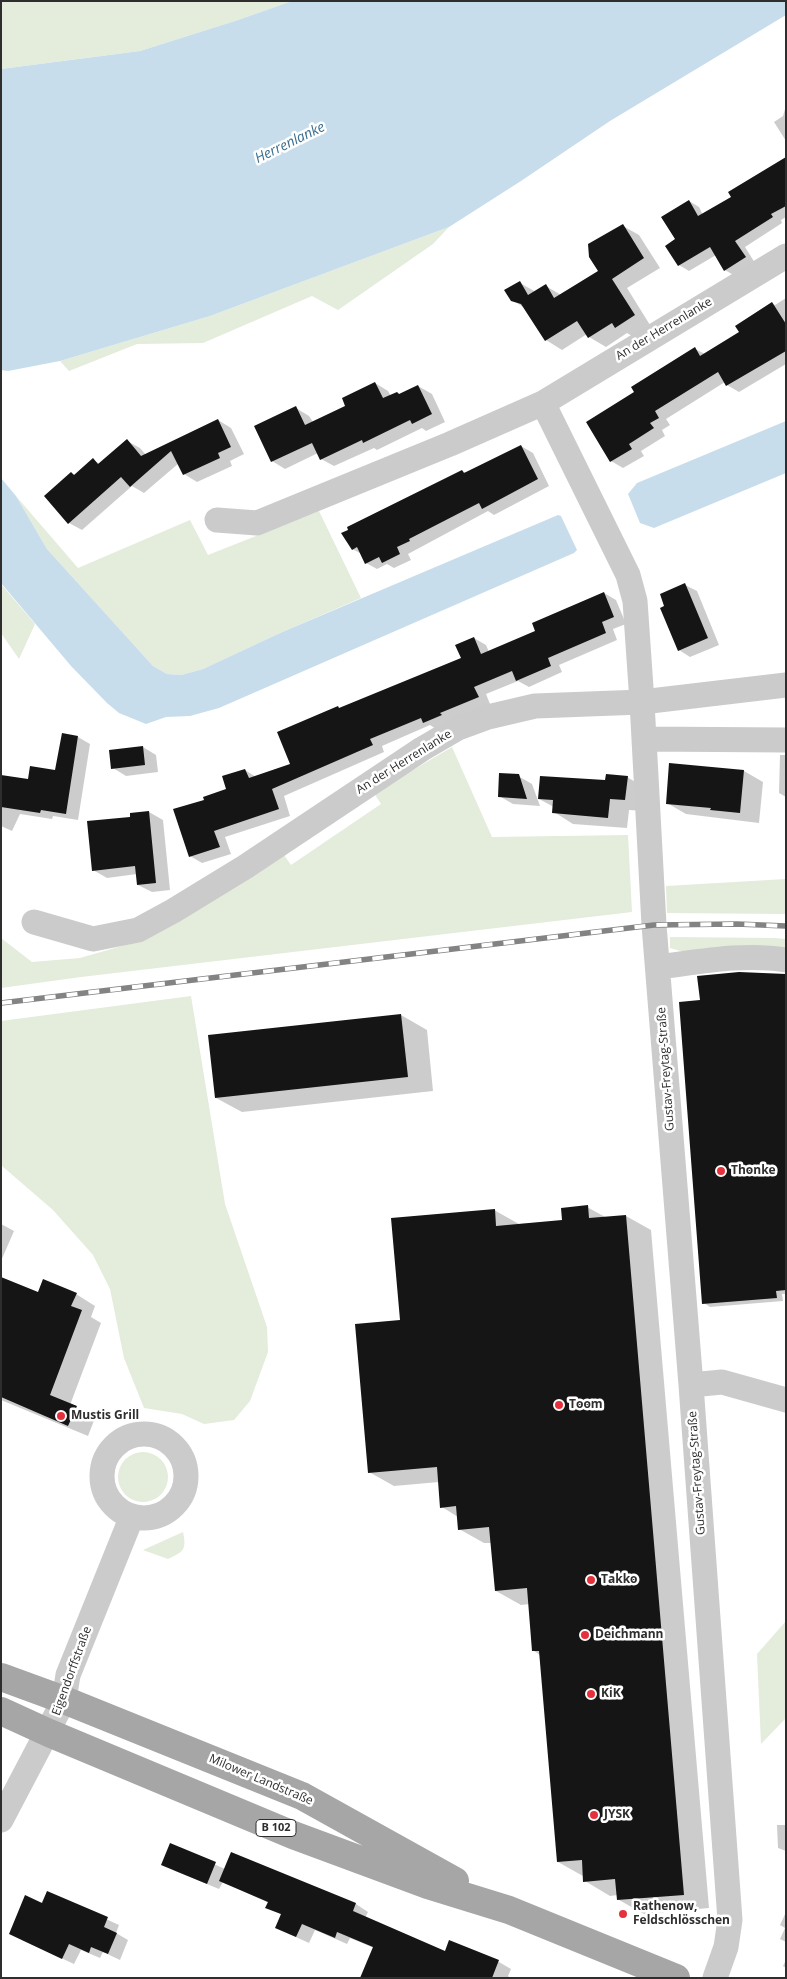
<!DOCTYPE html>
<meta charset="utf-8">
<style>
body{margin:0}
#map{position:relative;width:787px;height:1979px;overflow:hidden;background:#fff;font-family:"Open Sans",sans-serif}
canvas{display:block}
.frame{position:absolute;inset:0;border:2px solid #2e2e2e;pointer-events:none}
</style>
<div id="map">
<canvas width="787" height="1979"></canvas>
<div class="frame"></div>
</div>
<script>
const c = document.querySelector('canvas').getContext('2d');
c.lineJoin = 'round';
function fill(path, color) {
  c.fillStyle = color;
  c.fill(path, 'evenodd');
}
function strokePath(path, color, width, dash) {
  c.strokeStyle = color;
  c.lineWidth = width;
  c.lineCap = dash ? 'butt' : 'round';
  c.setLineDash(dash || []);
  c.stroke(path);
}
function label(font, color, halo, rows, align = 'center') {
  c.font = font + ' "Open Sans",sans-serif';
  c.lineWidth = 5;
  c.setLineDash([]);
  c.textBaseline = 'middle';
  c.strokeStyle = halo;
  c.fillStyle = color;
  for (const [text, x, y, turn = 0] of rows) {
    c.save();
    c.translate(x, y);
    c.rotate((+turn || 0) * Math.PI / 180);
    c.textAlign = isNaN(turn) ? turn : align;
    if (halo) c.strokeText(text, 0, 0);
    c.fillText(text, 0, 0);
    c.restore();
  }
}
const green = new Path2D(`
 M 1,1 L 292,1 L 238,20 L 140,51 L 1,69 Z
 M 449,227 L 433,244 L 338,310 L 312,296 L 203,343 L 137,344 L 69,371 L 60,361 L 210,316 Z
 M 16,496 L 78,568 L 190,520 L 208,555 L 319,511 L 361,598 L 280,633 L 203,669 L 181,675 L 167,674 L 153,666 L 47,549 Z
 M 1,584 L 35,624 L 19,659 L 1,633 Z
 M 452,747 L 492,837 L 628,835 L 632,912 L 81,977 L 1,988 L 1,938 L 32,962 L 80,958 L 136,942 L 284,855 L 291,865 L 381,804 L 374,793 Z
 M 786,879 L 786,914 L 667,913 L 666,886 Z
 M 670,937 L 774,938 L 786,939 L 786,950 L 684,952 L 670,948 Z
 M 191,996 L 225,1204 L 267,1327 L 268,1352 L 250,1401 L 234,1420 L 204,1424 L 182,1414 L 144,1408 L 124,1358 L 110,1289 L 93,1255 L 53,1210 L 2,1166 L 1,1163 L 1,1021 Z
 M118 1477a25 25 0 1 1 50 0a25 25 0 1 1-50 0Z
 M 183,1532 C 187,1550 183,1552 168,1559 L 143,1550 Z
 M 786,1621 L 786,1718 L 761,1744 L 757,1654 Z`);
const water = new Path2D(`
 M 292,1 L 786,1 L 786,15 L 610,121 L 521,181 L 449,227 L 210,316 L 60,361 L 8,371 L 1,370 L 1,69 L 140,51 L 238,20 Z
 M 786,421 L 786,473 L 654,528 L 640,523 L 628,494 L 637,483 Z
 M 1,478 L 16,496 L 47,549 L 153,666 L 167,674 L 181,675 L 203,669 L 280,633 L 558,515 L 561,516 L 577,550 L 574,553 L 219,708 L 190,716 L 166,717 L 146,724 L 119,713 L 107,703 L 71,666 L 1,583 Z`);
const shadow = new Path2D(`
 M 785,109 L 786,110 L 786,141 L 774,122 L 783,116 Z
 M 786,158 L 786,217 L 781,220 L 782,223 L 745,247 L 755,263 L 735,276 L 725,270 L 716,255 L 689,271 L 679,265 L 677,240 L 689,201 L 699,207 L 703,215 L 732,197 Z
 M 623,226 L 639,235 L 660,268 L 627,288 L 650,325 L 632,336 L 627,333 L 606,347 L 589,337 L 587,334 L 562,350 L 546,340 L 525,308 L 512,300 L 520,283 L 536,292 L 546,286 L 561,295 L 599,271 Z
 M 786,298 L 786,364 L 739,392 L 727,385 L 725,382 L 666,419 L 670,425 L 662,430 L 665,436 L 641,451 L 644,456 L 623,468 L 611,461 L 636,393 L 695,349 L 705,354 L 741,333 L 772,304 L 775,305 Z
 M 375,383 L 388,391 L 391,396 L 400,395 L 418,386 L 432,394 L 445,422 L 426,431 L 422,428 L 377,450 L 374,448 L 334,466 L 321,459 L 318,453 L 285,469 L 272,461 L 296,408 L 309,416 L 313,422 L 347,406 Z
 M 218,420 L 231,428 L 244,454 L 230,461 L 232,466 L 197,482 L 184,474 L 179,463 L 144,493 L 132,486 L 82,530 L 69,523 L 71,473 L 75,475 L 93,460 L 100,464 L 127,441 L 140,448 L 146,455 Z
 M 521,446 L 533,453 L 549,486 L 494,515 L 488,511 L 408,554 L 411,560 L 394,568 L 387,564 L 377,569 L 366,563 L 362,554 L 352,549 L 462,471 L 467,473 Z
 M 685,585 L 697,591 L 719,645 L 690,657 L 679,650 Z
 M 604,593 L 616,600 L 626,624 L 613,629 L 617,640 L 559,665 L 562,672 L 529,687 L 518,681 L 486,694 L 490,704 L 436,729 L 430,725 L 382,746 L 384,752 L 284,796 L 290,816 L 225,837 L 231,854 L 202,863 L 190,856 L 206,801 L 228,790 L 245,770 L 256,777 L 292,765 L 341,709 L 462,658 L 474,638 L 486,645 L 489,652 L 537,632 Z
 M 78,737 L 90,744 L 78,820 L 53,816 L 52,819 L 20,814 L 12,831 L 1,826 L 1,776 L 29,780 L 56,771 Z
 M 143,747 L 156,755 L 158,772 L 126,776 L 113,768 Z
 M 780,755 L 786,755 L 786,797 L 779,793 Z
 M 744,771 L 763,782 L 759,823 L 686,814 L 667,803 Z
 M 518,776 L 532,784 L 540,806 L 513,804 L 499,796 Z
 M 627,777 L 647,789 L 645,811 L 629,810 L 627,828 L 573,824 L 554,812 L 554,807 L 539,799 Z
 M 149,812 L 163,820 L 170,890 L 152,892 L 138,885 L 137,874 L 107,878 L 93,870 L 131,818 L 131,814 Z
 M 786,975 L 786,1294 L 782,1294 L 783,1301 L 710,1307 L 704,1303 L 701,1001 Z
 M 401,1015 L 427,1030 L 433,1091 L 242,1112 L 216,1098 Z
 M 587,1207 L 607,1218 L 626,1216 L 651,1230 L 709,1908 L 644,1914 L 619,1900 L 618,1895 L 610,1896 L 585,1881 L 583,1876 L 558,1862 L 540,1655 L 534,1651 L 530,1604 L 521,1605 L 496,1591 L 492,1543 L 484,1543 L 459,1529 L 458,1517 L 442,1507 L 439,1482 L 394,1486 L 369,1472 L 401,1321 L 494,1210 L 519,1224 L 563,1221 Z
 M 1,1224 L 14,1231 L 1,1261 Z
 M 1,1278 L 38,1293 L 76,1294 L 95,1306 L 91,1317 L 101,1323 L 70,1405 L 95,1418 L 88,1436 L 1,1400 Z
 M 777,1825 L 786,1825 L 786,1851 L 778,1848 Z
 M 171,1845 L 225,1869 L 232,1854 L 356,1904 L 368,1912 L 365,1918 L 446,1952 L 450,1941 L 499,1962 L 511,1969 L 508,1976 L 510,1978 L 361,1978 L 374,1948 L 350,1938 L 347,1944 L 315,1930 L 309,1943 L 289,1934 L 277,1927 L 282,1915 L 267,1907 L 269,1903 L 223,1882 L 219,1889 L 175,1871 L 163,1864 Z
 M 47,1892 L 119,1925 L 116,1933 L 128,1940 L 120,1960 L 103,1952 L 100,1958 L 81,1950 L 74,1964 L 22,1940 Z
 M 786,1912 L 786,1942 L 780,1939 L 785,1928 L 780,1925 Z
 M 786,1960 L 786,1968 L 783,1966 Z`);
const building = new Path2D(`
 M 786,157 L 786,206 L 771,214 L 773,217 L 735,241 L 746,257 L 724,271 L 710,247 L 678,266 L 665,246 L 675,239 L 661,217 L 689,200 L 698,216 L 731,197 L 728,192 Z
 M 623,224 L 644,258 L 612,279 L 635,315 L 615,328 L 612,323 L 588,338 L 577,321 L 545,341 L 521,304 L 511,301 L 504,290 L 520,281 L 528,295 L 546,284 L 554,298 L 598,271 L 589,257 L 588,244 Z
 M 772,302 L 786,324 L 786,351 L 726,386 L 718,372 L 655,411 L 659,418 L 650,423 L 654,428 L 629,444 L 632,449 L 610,462 L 586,422 L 634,392 L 631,387 L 695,347 L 700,356 L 739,332 L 735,326 Z
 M 375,382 L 383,398 L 397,392 L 399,394 L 418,385 L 432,414 L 412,424 L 410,420 L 363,443 L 362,440 L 320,460 L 312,443 L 271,462 L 254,426 L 296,406 L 305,425 L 345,406 L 342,398 Z
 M 218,419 L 231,447 L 218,453 L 220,458 L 183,475 L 171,451 L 130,487 L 121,477 L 68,524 L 44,496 L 71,472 L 74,475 L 93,458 L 98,464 L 127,439 L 141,456 Z
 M 521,445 L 538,479 L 482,509 L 479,503 L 409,539 L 410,541 L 397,547 L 400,554 L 382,563 L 379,557 L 365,564 L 357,547 L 352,550 L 341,533 L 348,530 L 347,527 L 462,470 L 464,473 Z
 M 685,583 L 708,638 L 678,651 L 660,608 L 664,606 L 660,594 Z
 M 604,592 L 614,617 L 602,622 L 606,633 L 548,658 L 551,666 L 516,681 L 512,671 L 474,687 L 479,697 L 440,713 L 442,715 L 423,723 L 421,718 L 370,739 L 373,745 L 272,789 L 279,809 L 214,831 L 220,847 L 189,857 L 173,809 L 204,800 L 203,797 L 226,789 L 222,776 L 245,769 L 249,778 L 290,764 L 277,732 L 338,706 L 339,708 L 461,658 L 455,645 L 474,637 L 481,654 L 535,631 L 532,623 Z
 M 62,733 L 78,736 L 66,814 L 41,810 L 40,813 L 1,807 L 1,775 L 28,779 L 30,766 L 55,770 Z
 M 143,746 L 145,765 L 111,769 L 109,750 Z
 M 669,763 L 744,770 L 740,813 L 710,810 L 711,808 L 666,804 Z
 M 499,773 L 519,774 L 527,799 L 498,797 Z
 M 606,774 L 628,776 L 625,800 L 610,799 L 608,818 L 552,813 L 553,800 L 538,799 L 540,776 L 605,780 Z
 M 149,811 L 156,883 L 137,885 L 135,866 L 92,871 L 87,821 L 130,817 L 130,813 Z
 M 739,972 L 786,974 L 786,1290 L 776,1291 L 777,1298 L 702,1304 L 679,1002 L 700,1000 L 697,976 Z
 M 401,1014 L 408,1077 L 215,1098 L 208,1035 Z
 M 588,1205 L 589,1218 L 626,1215 L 684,1895 L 617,1900 L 615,1879 L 583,1882 L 582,1860 L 557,1862 L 539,1651 L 532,1651 L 527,1588 L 495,1591 L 489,1527 L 458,1530 L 456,1506 L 440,1508 L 437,1467 L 368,1473 L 355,1324 L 400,1320 L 391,1218 L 495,1209 L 496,1226 L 562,1220 L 561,1208 Z
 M 1,1277 L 38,1292 L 43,1279 L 77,1293 L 71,1306 L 82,1310 L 50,1395 L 77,1406 L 68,1426 L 1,1397 Z
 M 170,1843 L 216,1862 L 207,1884 L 161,1865 Z
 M 231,1852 L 356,1903 L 353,1911 L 445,1951 L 449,1940 L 499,1960 L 492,1978 L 360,1978 L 373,1947 L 337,1932 L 335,1938 L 302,1924 L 296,1937 L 275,1928 L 281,1914 L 265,1908 L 268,1902 L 219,1881 Z
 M 47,1891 L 108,1917 L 104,1927 L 117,1933 L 108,1954 L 91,1947 L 89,1953 L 69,1944 L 62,1959 L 9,1934 L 25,1895 L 42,1903 Z`);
const street = new Path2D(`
 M 543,403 L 628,575 L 635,601 L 642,702 L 654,925 L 691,1385 L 730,1920 L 726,1947 L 715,1978
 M 217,520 L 257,523 L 450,444 L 543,403 L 786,256
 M 644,739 L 786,740
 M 34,922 L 93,939 L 138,930 L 173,911 L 245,867 L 422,749 L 458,728 L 488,717 L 535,706 L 642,702 L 786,685
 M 658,967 C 699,962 744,953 786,960
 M 691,1385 L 722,1382 L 786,1400
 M102 1476a42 42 0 1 1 84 0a42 42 0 1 1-84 0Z
 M 1,1820 L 64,1700 L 68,1675 L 132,1516`);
const primary = new Path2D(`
 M 1,1677 L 64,1700 L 302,1796 L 455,1881
 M 1,1711 L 49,1733 L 293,1835 L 428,1885 L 509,1910 L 676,1978`);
const rail = new Path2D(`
 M 1,1003 L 654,925 L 737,924 L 786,926`);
const markers = [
 [721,1171,5,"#e5313c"],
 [559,1405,5,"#e5313c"],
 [61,1416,5,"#e5313c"],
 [591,1580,5,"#e5313c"],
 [585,1635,5,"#e5313c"],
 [591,1694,5,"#e5313c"],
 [594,1815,5,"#e5313c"],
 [623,1914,5,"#e5313c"]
];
const shields = [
 [276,1828,40]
];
const shieldNames = [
 ["B 102",276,1828]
];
const streetNames = [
 ["An der Herrenlanke",664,329,-31],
 ["An der Herrenlanke",404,762,-32],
 ["Gustav-Freytag-Straße",666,1069,-94],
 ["Gustav-Freytag-Straße",697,1473,-94],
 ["Eigendorffstraße",72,1671,-70],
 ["Milower Landstraße",261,1780,23]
];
const poiNames = [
 ["Thonke",731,1171],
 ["Toom",569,1405],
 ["Mustis Grill",71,1416],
 ["Takko",601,1580],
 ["Deichmann",595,1635],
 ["KiK",601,1694],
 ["JYSK",604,1815],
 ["Rathenow,",633,1907],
 ["Feldschlösschen",633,1921]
];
const waterNames = [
 ["Herrenlanke",290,143,-26]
];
fill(green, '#e4ecdc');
fill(water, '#c8ddeb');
fill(shadow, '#0003');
fill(building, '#151515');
strokePath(street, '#cbcbcb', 25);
strokePath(primary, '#a6a6a6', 28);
strokePath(rail, '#838383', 5.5);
strokePath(rail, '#fff', 4, [11]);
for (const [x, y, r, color] of markers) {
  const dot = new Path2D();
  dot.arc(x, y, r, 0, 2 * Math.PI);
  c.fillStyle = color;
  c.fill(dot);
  strokePath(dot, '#fff', 2);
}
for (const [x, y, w] of shields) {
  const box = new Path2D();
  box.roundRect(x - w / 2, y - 8.5, w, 17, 4);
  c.fillStyle = '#fff';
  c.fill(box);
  strokePath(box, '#2e2e2e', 1);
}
label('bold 11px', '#2e2e2e', null, shieldNames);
label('12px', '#2e2e2e', '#fff', streetNames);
label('bold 12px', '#2e2e2e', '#fff', poiNames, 'left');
label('italic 14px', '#3c6f90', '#fff', waterNames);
</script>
